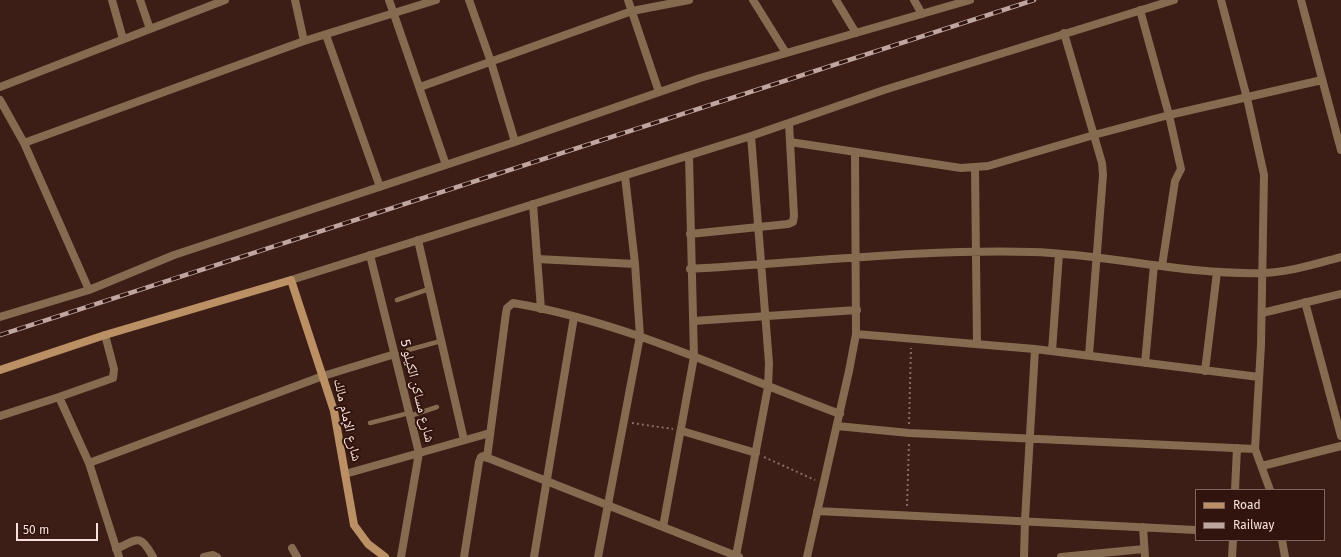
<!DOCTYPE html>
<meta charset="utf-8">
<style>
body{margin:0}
#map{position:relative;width:1341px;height:557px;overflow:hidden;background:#3c1e17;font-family:"Fira Sans",sans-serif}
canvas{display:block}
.legend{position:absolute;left:1195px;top:489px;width:130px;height:52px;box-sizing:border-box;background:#31140e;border:1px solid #806660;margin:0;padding:5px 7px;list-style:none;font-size:12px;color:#f7e1dc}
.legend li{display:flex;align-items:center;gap:8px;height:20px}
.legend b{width:20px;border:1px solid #806660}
.scale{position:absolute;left:16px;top:523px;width:82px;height:18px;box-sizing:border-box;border:2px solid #f7e1dc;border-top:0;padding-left:5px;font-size:12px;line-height:14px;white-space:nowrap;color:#f7e1dc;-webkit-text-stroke:3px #31140e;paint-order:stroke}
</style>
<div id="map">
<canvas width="1341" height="557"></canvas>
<ul class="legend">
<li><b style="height:5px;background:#ba9064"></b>Road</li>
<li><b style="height:5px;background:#bfa6a1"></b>Railway</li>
</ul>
<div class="scale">50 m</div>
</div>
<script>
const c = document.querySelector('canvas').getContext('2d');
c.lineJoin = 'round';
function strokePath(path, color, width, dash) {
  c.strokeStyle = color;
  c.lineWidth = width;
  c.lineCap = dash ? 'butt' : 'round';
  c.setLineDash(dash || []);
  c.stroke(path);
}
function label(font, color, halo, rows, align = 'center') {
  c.font = font + ' "Fira Sans","Noto Naskh Arabic",sans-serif';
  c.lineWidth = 4;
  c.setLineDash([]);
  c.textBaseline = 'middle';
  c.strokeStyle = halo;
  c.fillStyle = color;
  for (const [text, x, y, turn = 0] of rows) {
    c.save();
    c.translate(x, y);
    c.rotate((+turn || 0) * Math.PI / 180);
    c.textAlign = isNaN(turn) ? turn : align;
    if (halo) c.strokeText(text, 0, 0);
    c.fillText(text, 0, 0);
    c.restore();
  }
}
const path = new Path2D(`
 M 632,423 L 673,429
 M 909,424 L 911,348
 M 764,457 L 815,480
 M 907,506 L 909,442`);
const lane = new Path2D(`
 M 397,300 L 429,289
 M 408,350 L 441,341
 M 410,416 L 437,407
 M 370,423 L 409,413`);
const street = new Path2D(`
 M 112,0 L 123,39
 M 140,0 L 150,29
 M 295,0 L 304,41
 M 389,0 L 446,165
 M 469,0 L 491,62 L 515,142
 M 628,0 L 659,92
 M 753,0 L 786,53
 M 836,0 L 856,33
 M 914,0 L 922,14
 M 1221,0 L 1247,98 L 1264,175 L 1261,345 L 1255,449 L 1270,490
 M 1301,0 L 1341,150
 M 1140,10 L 1169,115 L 1181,169 L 1175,181 L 1162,266
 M 1064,33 L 1102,163 L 1103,175 L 1089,355
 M 326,35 L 380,187
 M 0,87 L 225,0
 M 420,87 L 632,11 L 689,0
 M 0,100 L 24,143 L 89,290
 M 790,142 L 961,168 L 988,166 L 1094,135 L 1169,115 L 1322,80
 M 24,143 L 304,41 L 436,0
 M 975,168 L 977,343
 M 533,204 L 541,309
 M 690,234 L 788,224 L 793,222 L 794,216 L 789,123
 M 418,240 L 464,440
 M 370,255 L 419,453 L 401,557
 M 537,259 L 635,264
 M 690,269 C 804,263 918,249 1032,252 C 1108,254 1184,275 1261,273 C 1287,273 1315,264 1341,257
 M 291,280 L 751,136 L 884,90 L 1174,0
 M 1305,302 L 1341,436
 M 1262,313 L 1341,294
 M 0,317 L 89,290 L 174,255 L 515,142 L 700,78 L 970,0
 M 693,321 L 857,310
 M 856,334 L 1035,349 L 1259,377
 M 1052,351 L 1059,254
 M 1145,363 L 1154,265
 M 1205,371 L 1217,272
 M 59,397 L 89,463 L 119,557
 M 0,416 L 59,397 L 113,378 L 114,369 L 105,335
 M 837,426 L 909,433 L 1255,449
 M 682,431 L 756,453
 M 487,458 L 506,313 L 507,308 L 513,303 C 627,322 732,374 840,414
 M 89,463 L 323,376 L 395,354
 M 1262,466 L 1341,446
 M 345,474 L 490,433
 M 1235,490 L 1237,448
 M 817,511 L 1196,530
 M 663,527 L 694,357 L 689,156
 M 1143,527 L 1145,557
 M 1282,540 L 1285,557
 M 292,548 L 297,557
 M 116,549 C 138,539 140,533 153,557
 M 736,556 L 768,387 L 769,363 L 751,136
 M 204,557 L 213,555 L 217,557
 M 464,557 L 479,462 L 481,457 L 483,456 L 739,557
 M 534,557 L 574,317
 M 598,557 L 640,336 L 635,264 L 625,176
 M 807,557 L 849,371 L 856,334 L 855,152
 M 1024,557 L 1025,520 L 1035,349
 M 1061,557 L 1144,549
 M 1232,557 L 1233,540`);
const secondary = new Path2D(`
 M 0,370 L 105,335 L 291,280 L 334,411 L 354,525 L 368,544 L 385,557`);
const rail = new Path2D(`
 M 0,335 L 1034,0`);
const streetNames = [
 ["شارع مساكن الكيلو 5",417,391,76],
 ["شارع الإمام مالك",347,420,77]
];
strokePath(path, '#886d67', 2, [2, 3]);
strokePath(lane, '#856b4f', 4.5);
strokePath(street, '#856b4f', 8);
strokePath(secondary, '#ba9064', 8);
strokePath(rail, '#bfa6a1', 4.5);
strokePath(rail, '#31140e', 3, [9]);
label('14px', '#f7e1dc', '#31140e', streetNames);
</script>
